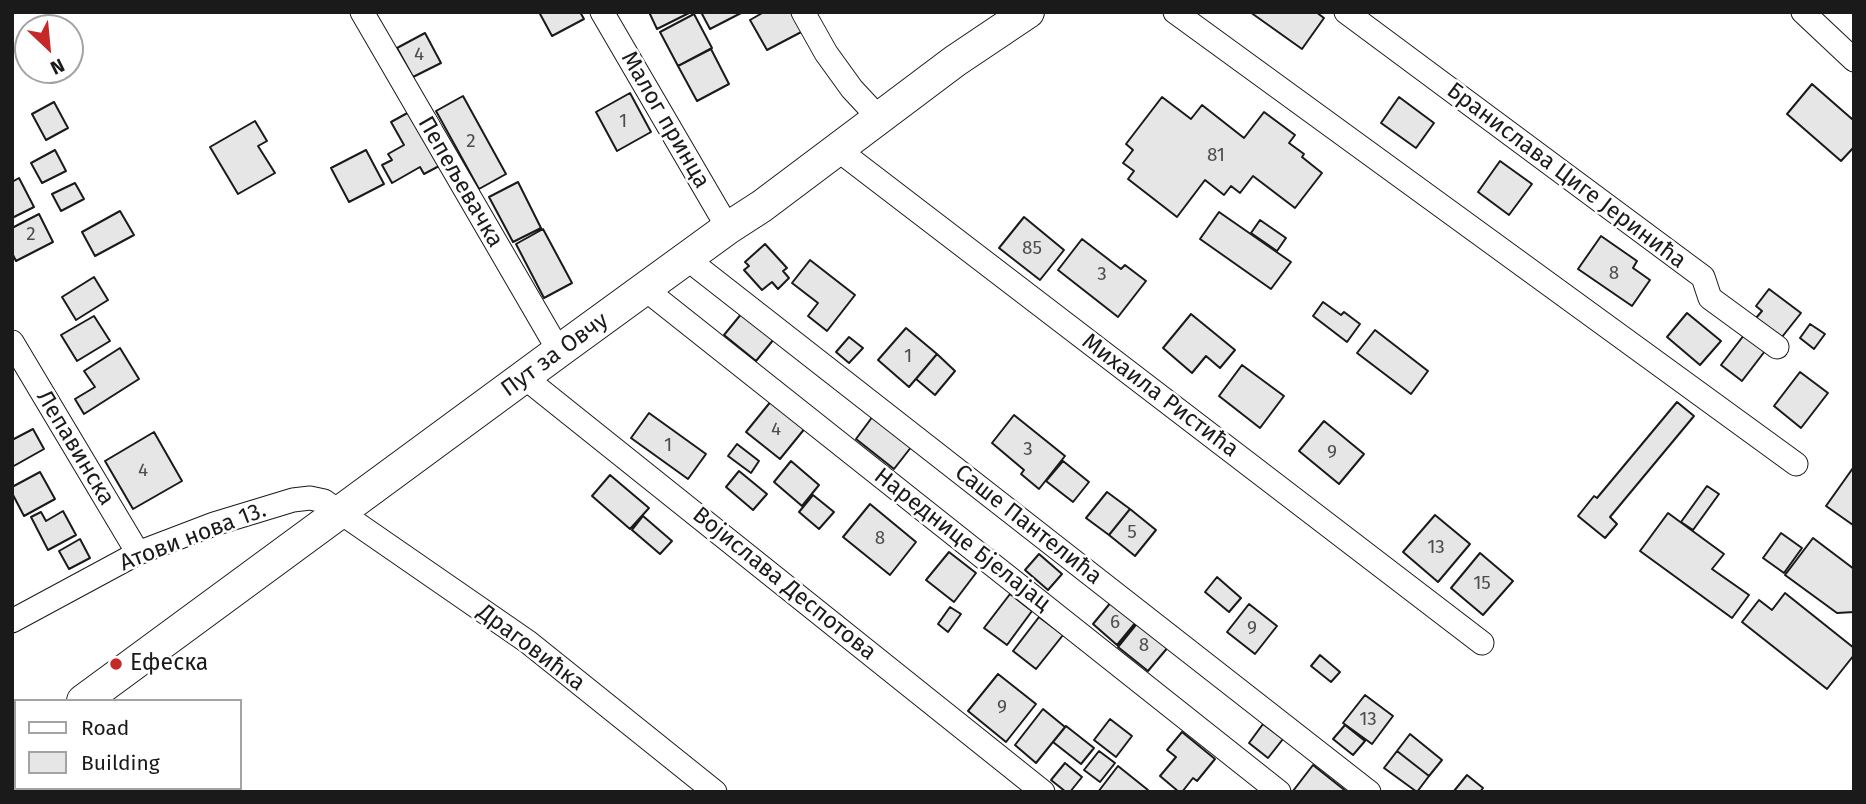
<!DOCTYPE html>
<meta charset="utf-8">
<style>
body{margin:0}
#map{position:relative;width:1866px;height:804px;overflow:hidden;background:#fff;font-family:"Fira Sans",sans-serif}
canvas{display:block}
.frame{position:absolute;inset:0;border:14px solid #1a1a1a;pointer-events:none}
.legend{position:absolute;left:14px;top:699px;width:228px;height:91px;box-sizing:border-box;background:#fff;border:2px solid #a3a3a3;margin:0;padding:9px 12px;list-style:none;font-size:21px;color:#1a1a1a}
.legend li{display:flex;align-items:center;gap:14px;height:35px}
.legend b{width:35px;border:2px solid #a3a3a3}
.north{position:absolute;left:14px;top:14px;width:70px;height:70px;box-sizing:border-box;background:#fff;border:2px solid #a3a3a3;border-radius:50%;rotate:154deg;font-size:19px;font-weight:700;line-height:28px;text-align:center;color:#1a1a1a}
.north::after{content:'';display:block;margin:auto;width:24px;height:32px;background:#c62828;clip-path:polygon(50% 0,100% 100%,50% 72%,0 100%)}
</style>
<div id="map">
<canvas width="1866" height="804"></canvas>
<div class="frame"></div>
<ul class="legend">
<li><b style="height:9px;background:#fff"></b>Road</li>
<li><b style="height:19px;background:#e6e6e6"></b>Building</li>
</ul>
<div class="north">N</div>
</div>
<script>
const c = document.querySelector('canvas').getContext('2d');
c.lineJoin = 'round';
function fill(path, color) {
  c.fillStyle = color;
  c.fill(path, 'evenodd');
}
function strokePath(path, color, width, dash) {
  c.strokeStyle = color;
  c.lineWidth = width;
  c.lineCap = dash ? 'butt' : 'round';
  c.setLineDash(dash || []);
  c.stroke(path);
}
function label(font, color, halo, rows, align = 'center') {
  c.font = font + ' "Fira Sans",sans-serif';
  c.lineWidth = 5;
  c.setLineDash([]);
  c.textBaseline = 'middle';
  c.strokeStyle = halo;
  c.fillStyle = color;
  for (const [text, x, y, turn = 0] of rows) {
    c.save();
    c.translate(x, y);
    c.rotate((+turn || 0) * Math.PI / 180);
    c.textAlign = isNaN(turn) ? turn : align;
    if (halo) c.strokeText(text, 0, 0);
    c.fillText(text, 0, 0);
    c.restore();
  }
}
const building = new Path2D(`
 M 539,12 L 580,12 L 584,19 L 552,36 Z
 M 649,12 L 688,12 L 689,13 L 657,29 Z
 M 701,12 L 743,12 L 710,29 Z
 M 764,12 L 798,12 L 807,29 L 767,50 L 750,20 Z
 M 1250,12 L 1316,12 L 1324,18 L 1302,49 Z
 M 694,14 L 712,48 L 678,66 L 660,32 Z
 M 425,33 L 441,63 L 413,77 L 397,48 Z
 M 711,49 L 729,84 L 697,101 L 678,66 Z
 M 1812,84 L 1852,119 L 1854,116 L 1854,147 L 1841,161 L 1787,114 Z
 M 630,93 L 651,132 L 617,151 L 596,112 Z
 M 463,96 L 506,174 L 479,189 L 436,111 Z
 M 1162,97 L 1191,119 L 1202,105 L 1244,138 L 1264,112 L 1295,135 L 1289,143 L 1304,154 L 1302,157 L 1322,173 L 1295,208 L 1253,176 L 1240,193 L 1231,186 L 1224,195 L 1205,180 L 1177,217 L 1128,179 L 1134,171 L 1123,163 L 1133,150 L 1126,144 Z
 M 1399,97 L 1434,123 L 1416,148 L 1381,123 Z
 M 54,102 L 68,128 L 46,140 L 32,114 Z
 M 411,111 L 441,165 L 424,174 L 420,167 L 392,183 L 382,165 L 392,160 L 388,154 L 404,145 L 391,122 Z
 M 255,121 L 267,141 L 258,146 L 275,173 L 238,194 L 210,147 Z
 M 55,150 L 66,171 L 42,183 L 31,163 Z
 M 366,150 L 384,184 L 349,202 L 331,168 Z
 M 1500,161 L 1532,184 L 1509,215 L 1478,192 Z
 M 19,178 L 34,207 L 12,218 L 12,182 Z
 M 518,182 L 541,228 L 513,242 L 489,197 Z
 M 75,183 L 84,199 L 61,211 L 52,194 Z
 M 120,211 L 134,235 L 95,256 L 82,232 Z
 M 1219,212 L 1291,262 L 1271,289 L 1200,239 Z
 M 39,214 L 53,242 L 16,261 L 12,253 L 12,228 Z
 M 1024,217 L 1064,250 L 1040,280 L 999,248 Z
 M 1260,220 L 1286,238 L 1277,251 L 1251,233 Z
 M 543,229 L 572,283 L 544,298 L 516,244 Z
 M 1601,236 L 1637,261 L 1633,268 L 1650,280 L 1632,306 L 1578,269 Z
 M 1082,239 L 1121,269 L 1125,265 L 1146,281 L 1118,317 L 1058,270 Z
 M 765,244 L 787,268 L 783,271 L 789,278 L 778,289 L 772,282 L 762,290 L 744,270 L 749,266 L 745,262 Z
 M 810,260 L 855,295 L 827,331 L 808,316 L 818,303 L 792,283 Z
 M 94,277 L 108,300 L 76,320 L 62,297 Z
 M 1769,289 L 1801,313 L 1782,337 L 1756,318 L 1762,311 L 1756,306 Z
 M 1323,302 L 1341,315 L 1344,312 L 1360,324 L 1347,342 L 1313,316 Z
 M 742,313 L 774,339 L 756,361 L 724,335 Z
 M 1687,313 L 1721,341 L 1700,365 L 1667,337 Z
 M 1191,314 L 1235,350 L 1220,368 L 1206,356 L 1192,373 L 1163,348 Z
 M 94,316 L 110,341 L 77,361 L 61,335 Z
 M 1810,324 L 1825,334 L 1814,349 L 1800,338 Z
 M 906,328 L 937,354 L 909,387 L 878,360 Z
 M 1375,330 L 1428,371 L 1411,394 L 1357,353 Z
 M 1744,335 L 1765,351 L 1742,381 L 1721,365 Z
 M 849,337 L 863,348 L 849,363 L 836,352 Z
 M 120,348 L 139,379 L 84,414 L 75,399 L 95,387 L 84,371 Z
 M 937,354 L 955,371 L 935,395 L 916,379 Z
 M 1242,365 L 1284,396 L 1260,428 L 1219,396 Z
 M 1800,372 L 1828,393 L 1801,428 L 1774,406 Z
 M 772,400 L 806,427 L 780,459 L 746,432 Z
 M 1677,402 L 1694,416 L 1610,517 L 1617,524 L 1605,538 L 1578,516 L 1594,496 L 1597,498 Z
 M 649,413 L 706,454 L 688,479 L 631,438 Z
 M 1014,415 L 1065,456 L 1039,489 L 1021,474 L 1024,470 L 992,443 Z
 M 873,416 L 912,446 L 894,469 L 856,439 Z
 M 1324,421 L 1364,454 L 1339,484 L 1299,451 Z
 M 33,429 L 44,449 L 12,467 L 12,440 Z
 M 154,432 L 182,481 L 133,509 L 105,461 Z
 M 737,444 L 759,461 L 751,473 L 728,456 Z
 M 791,461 L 819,485 L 802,506 L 774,482 Z
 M 1063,461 L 1089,482 L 1073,502 L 1046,481 Z
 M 1853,468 L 1854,524 L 1853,525 L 1826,506 Z
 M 739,471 L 767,494 L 753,510 L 726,487 Z
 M 40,472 L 55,499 L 24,516 L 12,493 L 12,487 Z
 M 610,475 L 649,508 L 630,529 L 592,496 Z
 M 1707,486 L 1719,494 L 1693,530 L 1681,522 Z
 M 1107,492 L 1130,509 L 1109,535 L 1086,518 Z
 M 813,495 L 834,512 L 819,529 L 799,512 Z
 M 870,504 L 916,542 L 890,575 L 843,537 Z
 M 1130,509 L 1156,530 L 1135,556 L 1109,535 Z
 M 63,511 L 76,535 L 48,550 L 31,517 L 41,512 L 46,521 Z
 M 1668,513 L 1724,554 L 1712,569 L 1749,595 L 1732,618 L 1640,551 Z
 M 1435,515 L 1470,544 L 1438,582 L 1403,552 Z
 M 643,516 L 672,541 L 660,554 L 632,530 Z
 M 1781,533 L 1802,548 L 1784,573 L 1763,558 Z
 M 1813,538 L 1854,569 L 1854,612 L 1837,613 L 1785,575 Z
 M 80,539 L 90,558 L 69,569 L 59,551 Z
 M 949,552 L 976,573 L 954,602 L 926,580 Z
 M 1480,553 L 1513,581 L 1483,615 L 1451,588 Z
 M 1039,554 L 1062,574 L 1048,590 L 1025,570 Z
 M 1217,577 L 1241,598 L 1229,612 L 1205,592 Z
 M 1785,593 L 1854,648 L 1854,655 L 1827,689 L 1742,622 L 1759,600 L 1772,610 Z
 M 1010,594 L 1032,611 L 1007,645 L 984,628 Z
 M 1112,601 L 1136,622 L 1117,645 L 1093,624 Z
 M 1249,604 L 1277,626 L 1255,654 L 1227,632 Z
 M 950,607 L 961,614 L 948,632 L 938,624 Z
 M 1039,617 L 1063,635 L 1036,669 L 1013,651 Z
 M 1139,621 L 1169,646 L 1148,671 L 1118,647 Z
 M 1320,655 L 1340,672 L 1331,682 L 1311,666 Z
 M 998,674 L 1036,704 L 1006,742 L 968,711 Z
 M 1365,695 L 1393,716 L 1372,744 L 1343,723 Z
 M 1043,709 L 1065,727 L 1036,763 L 1015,745 Z
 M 1110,719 L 1132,736 L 1116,757 L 1094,740 Z
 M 1263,724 L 1283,739 L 1268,758 L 1249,743 Z
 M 1345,725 L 1365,741 L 1353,755 L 1333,739 Z
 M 1066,726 L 1094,748 L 1081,764 L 1053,742 Z
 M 1182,732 L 1215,759 L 1197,781 L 1193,778 L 1182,792 L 1179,792 L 1160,776 L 1176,757 L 1167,750 Z
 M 1410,734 L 1442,760 L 1429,776 L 1397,751 Z
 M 1099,751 L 1115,763 L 1100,782 L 1084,770 Z
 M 1397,751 L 1429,776 L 1417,792 L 1384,768 Z
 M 1065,763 L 1082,777 L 1070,792 L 1066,792 L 1051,780 Z
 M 1313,765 L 1347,792 L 1293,791 Z
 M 1118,766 L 1148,790 L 1147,792 L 1098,792 Z
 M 1467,775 L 1483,788 L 1480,792 L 1454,791 Z`);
const street = new Path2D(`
 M 362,12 L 559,351
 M 602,12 L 728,228
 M 803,12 L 826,53 L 852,89 L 879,118
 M 1175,12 L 1796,464
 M 1346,12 L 1703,277 L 1710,298 L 1777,347
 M 1803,12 L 1854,60
 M 837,149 L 1482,643
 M 686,258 L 1369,792
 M 645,289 L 1279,792
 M 12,342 L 138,553
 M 524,377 L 1043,792
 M 12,621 L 138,553 L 214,524 L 293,500 L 310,498 L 324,501 L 528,642 L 715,792
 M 76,792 L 78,788`);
const secondary = new Path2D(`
 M 83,701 L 559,351 L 728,228 L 762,206 L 955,61 L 1028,12
 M 12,753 L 16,750`);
const markers = [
 [116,664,7,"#c62828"]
];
const numberNames = [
 ["4",419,55],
 ["1",623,122],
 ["2",471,142],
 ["81",1216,156],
 ["2",31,235],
 ["85",1032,249],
 ["8",1614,274],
 ["3",1102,275],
 ["1",908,357],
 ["4",776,430],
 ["1",668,446],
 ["3",1028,450],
 ["9",1332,453],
 ["4",143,471],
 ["5",1132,533],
 ["8",880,539],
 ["13",1436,548],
 ["15",1482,584],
 ["6",1115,623],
 ["9",1252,629],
 ["8",1144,646],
 ["9",1002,708],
 ["13",1368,720]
];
const streetNames = [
 ["Малог принца",665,120,60],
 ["Бранислава Циге Јеринића",1566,176,37],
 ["Пепељевачка",460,182,60],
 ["Пут за Овчу",555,355,-36],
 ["Михаила Ристића",1160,396,37],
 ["Лепавинска",75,448,59],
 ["Саше Пантелића",1028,525,38],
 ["Атови нова 13.",193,537,-21],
 ["Нареднице Бјелајац",962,540,38],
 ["Војислава Деспотова",784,584,39],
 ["Драговићка",531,648,37]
];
const poiNames = [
 ["Ефеска",130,664]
];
fill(building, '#e6e6e6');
strokePath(building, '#1a1a1a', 2);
strokePath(street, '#1a1a1a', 25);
strokePath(secondary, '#1a1a1a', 34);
strokePath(street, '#fff', 23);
strokePath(secondary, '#fff', 32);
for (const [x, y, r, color] of markers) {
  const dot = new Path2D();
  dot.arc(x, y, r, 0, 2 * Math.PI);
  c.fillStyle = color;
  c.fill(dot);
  strokePath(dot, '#fff', 2.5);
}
label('19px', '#4d4d4d', null, numberNames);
label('23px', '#1a1a1a', '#fff', streetNames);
label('23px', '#1a1a1a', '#fff', poiNames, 'left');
</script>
